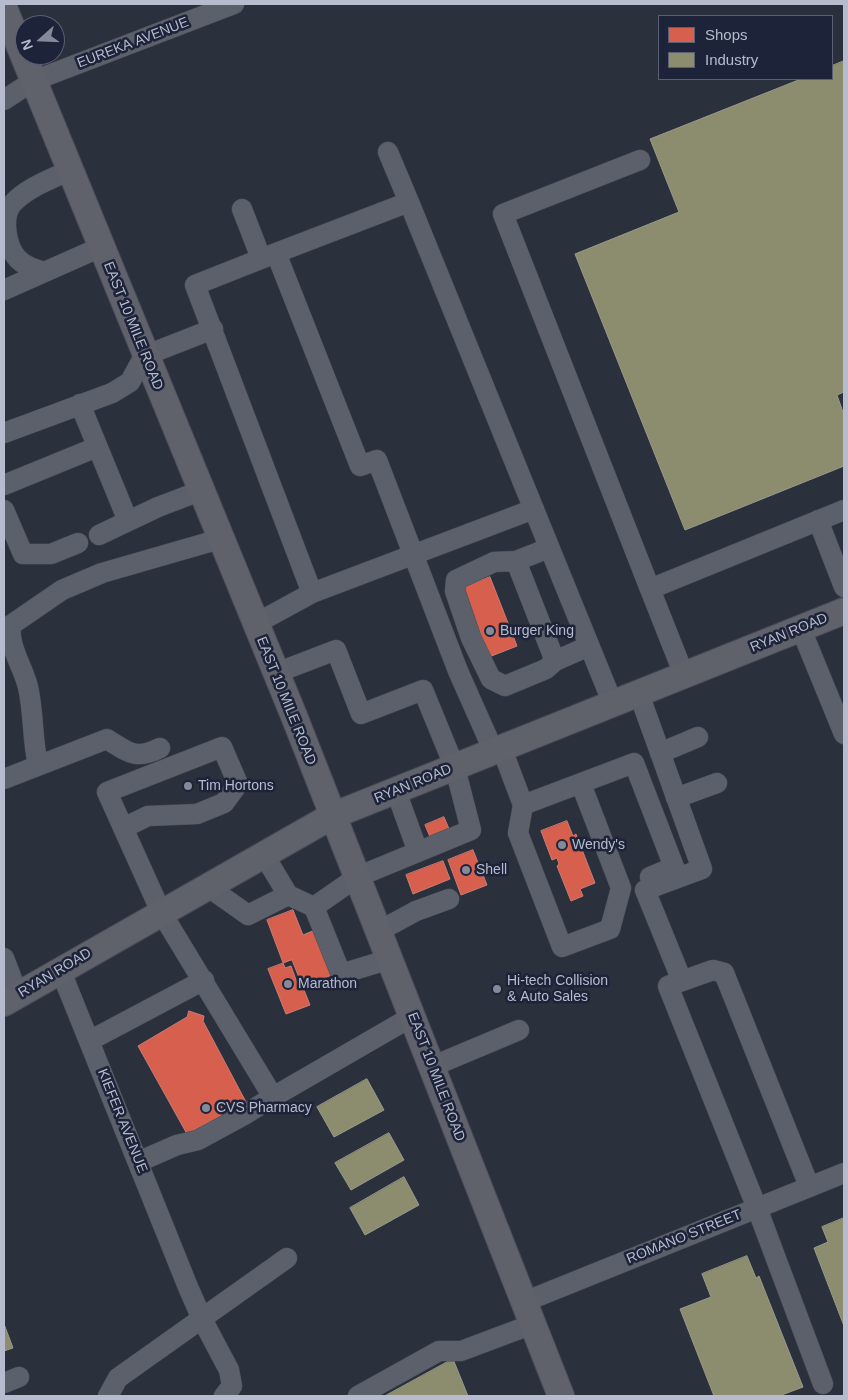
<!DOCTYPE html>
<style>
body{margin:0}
#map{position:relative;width:848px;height:1400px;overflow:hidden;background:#2b303d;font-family:Arial,sans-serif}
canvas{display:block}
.frame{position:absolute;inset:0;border:5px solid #b6bbcd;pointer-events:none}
.legend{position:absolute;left:658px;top:15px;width:175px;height:65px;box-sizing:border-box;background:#1d2439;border:1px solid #5a6074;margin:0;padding:6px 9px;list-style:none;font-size:15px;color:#b6bbcd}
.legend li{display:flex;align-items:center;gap:10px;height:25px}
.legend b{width:25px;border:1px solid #5a6074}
.north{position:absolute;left:15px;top:15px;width:50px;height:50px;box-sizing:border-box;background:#1d2439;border:1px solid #5a6074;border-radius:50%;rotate:250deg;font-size:14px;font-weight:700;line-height:20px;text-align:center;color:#b6bbcd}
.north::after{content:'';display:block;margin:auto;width:18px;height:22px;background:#858a9b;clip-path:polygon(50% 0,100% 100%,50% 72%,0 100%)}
</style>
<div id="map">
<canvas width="848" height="1400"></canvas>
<div class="frame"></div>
<ul class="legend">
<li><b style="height:14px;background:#d6604d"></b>Shops</li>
<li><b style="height:14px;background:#8c8c6e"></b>Industry</li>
</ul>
<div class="north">N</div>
</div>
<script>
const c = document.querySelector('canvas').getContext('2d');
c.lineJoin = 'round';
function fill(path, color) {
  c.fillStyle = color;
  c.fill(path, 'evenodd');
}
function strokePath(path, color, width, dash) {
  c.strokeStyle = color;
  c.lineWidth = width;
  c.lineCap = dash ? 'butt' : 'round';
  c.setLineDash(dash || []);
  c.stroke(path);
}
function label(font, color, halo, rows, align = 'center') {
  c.font = font + ' Arial,sans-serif';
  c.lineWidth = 5;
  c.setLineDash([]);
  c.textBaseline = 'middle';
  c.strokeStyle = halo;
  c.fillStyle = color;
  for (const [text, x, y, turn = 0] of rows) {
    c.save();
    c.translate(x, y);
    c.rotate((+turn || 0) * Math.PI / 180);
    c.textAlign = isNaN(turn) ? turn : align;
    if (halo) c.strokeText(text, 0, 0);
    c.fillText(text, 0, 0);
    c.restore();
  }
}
const shops = new Path2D(`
 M 490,577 L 517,646 L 489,657 L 462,588 Z
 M 444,817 L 452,836 L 433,844 L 425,825 Z
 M 567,821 L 573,836 L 576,834 L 595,883 L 580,889 L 583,896 L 571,901 L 557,866 L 559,864 L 557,858 L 552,860 L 541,831 Z
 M 473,850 L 487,885 L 461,895 L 448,860 Z
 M 443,861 L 450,879 L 413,894 L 406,875 Z
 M 293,910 L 303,935 L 315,930 L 332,975 L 299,988 L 291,966 L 285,968 L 267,920 Z
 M 292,960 L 310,1005 L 286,1014 L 268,969 Z
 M 189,1011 L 204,1016 L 203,1021 L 246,1102 L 239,1106 L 248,1122 L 235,1129 L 226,1113 L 187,1134 L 138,1046 L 187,1017 Z`);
const industry = new Path2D(`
 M 844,61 L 844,392 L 837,395 L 844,415 L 844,466 L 685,530 L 575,254 L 679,212 L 650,139 L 801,79 L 832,79 L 832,66 Z
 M 367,1079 L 384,1110 L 334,1137 L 317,1107 Z
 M 389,1133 L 404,1160 L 351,1190 L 335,1163 Z
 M 404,1177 L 419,1205 L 365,1235 L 350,1208 Z
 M 844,1218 L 844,1326 L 814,1248 L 828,1242 L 822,1227 Z
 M 747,1256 L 756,1278 L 759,1276 L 803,1387 L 779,1396 L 714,1396 L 680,1309 L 711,1297 L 702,1274 Z
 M 4,1324 L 13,1348 L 4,1351 Z
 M 453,1359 L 468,1396 L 385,1396 Z`);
const minor = new Path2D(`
 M 4,100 L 33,81 L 234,4
 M 388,152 L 409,202
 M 640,160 L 503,214 L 650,589
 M 242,209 L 261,258
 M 276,253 L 195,285 L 312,593
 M 44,272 C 34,269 24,266 17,258 C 6,246 1,216 13,203 C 28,187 50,180 70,170
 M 4,290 L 101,247
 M 80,404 L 128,521
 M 4,433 L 112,393 L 130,382 L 144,356 L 213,329
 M 4,485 L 97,447
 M 4,510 L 23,554 L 51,554 L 78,543
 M 818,520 L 844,587
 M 99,535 L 158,507 L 200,491
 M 549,548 L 516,561 L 555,661 L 589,646
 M 516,561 L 494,562 L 456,580 L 455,591 L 471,638 L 491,679 L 505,686 L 546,669 L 555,661
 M 255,624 L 312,593 L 534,509
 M 801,629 L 844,734
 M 276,673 L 336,650 L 361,714 L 423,690 L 455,768 L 471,830 L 357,877 L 314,907 L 341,974 L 390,959
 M 684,675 L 650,589 L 844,510
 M 639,694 L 702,869 L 645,890 L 682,981 L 668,986 L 757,1208 L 823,1384
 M 502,749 L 523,805 L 518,833 L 562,947 L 610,929 L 621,888 L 581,784
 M 494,752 L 458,671 L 377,460 L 360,466 L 276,253 L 409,202 L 613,704
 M 660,753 L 698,737
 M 38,765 C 32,739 34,713 28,687 C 23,666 8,647 11,625 L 62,590 L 102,573 L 220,539
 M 4,779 L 107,739 C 129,753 136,760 160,748
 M 396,791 L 418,852
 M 676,798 L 717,783
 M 523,805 L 634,763 L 674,867 L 650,877
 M 123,828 L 148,816 L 197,814 L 224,803 L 238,784 L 222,747 L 107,792 L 161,912 L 273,1097 L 413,1016
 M 264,855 L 288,895
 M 207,886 L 248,915 L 288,895 L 314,907
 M 379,931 L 416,911 L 449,899
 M 4,958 L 18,995
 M 60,969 L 188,1287 L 202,1319 L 229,1370 L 232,1386 L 224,1396
 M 682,981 L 713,970 L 724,973 L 809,1186
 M 89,1041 L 204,980
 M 431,1067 L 519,1030
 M 138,1162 L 177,1145 L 198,1140 L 244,1115 L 273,1097
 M 524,1302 L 844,1173
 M 4,1383 L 19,1377
 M 108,1396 L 118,1378 L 287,1258
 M 358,1396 L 439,1351 L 461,1351 L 533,1324`);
const major = new Path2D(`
 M 4,8 L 294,716 L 561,1396
 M 4,1003 L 332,816 L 844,611`);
const markers = [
 [490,631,5,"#858a9b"],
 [188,786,5,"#858a9b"],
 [562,845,5,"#858a9b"],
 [466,870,5,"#858a9b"],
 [288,984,5,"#858a9b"],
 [497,989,5,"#858a9b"],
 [206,1108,5,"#858a9b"]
];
const streetNames = [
 ["EUREKA AVENUE",133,43,-21],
 ["EAST 10 MILE ROAD",133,326,68],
 ["RYAN ROAD",789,633,-22],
 ["EAST 10 MILE ROAD",286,701,68],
 ["RYAN ROAD",413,784,-22],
 ["RYAN ROAD",55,973,-31],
 ["EAST 10 MILE ROAD",436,1077,69],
 ["KIEFER AVENUE",122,1121,68],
 ["ROMANO STREET",684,1237,-22]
];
const poiNames = [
 ["Burger King",500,631],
 ["Tim Hortons",198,786],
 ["Wendy's",572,845],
 ["Shell",476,870],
 ["Hi-tech Collision",507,981],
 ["& Auto Sales",507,997],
 ["Marathon",298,984],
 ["CVS Pharmacy",216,1108]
];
fill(shops, '#d6604d');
strokePath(shops, '#cc7b73', 1);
fill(industry, '#8c8c6e');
strokePath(industry, '#999a8a', 1);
strokePath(minor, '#484c56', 21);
strokePath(major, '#494d59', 28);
strokePath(minor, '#5c606a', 20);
strokePath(major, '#5f616b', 26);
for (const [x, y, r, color] of markers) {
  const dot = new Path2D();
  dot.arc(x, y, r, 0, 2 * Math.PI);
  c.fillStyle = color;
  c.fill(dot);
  strokePath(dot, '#1d2439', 2);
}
label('14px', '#b6bbcd', '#1d2439', streetNames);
label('14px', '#b6bbcd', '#1d2439', poiNames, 'left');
</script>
